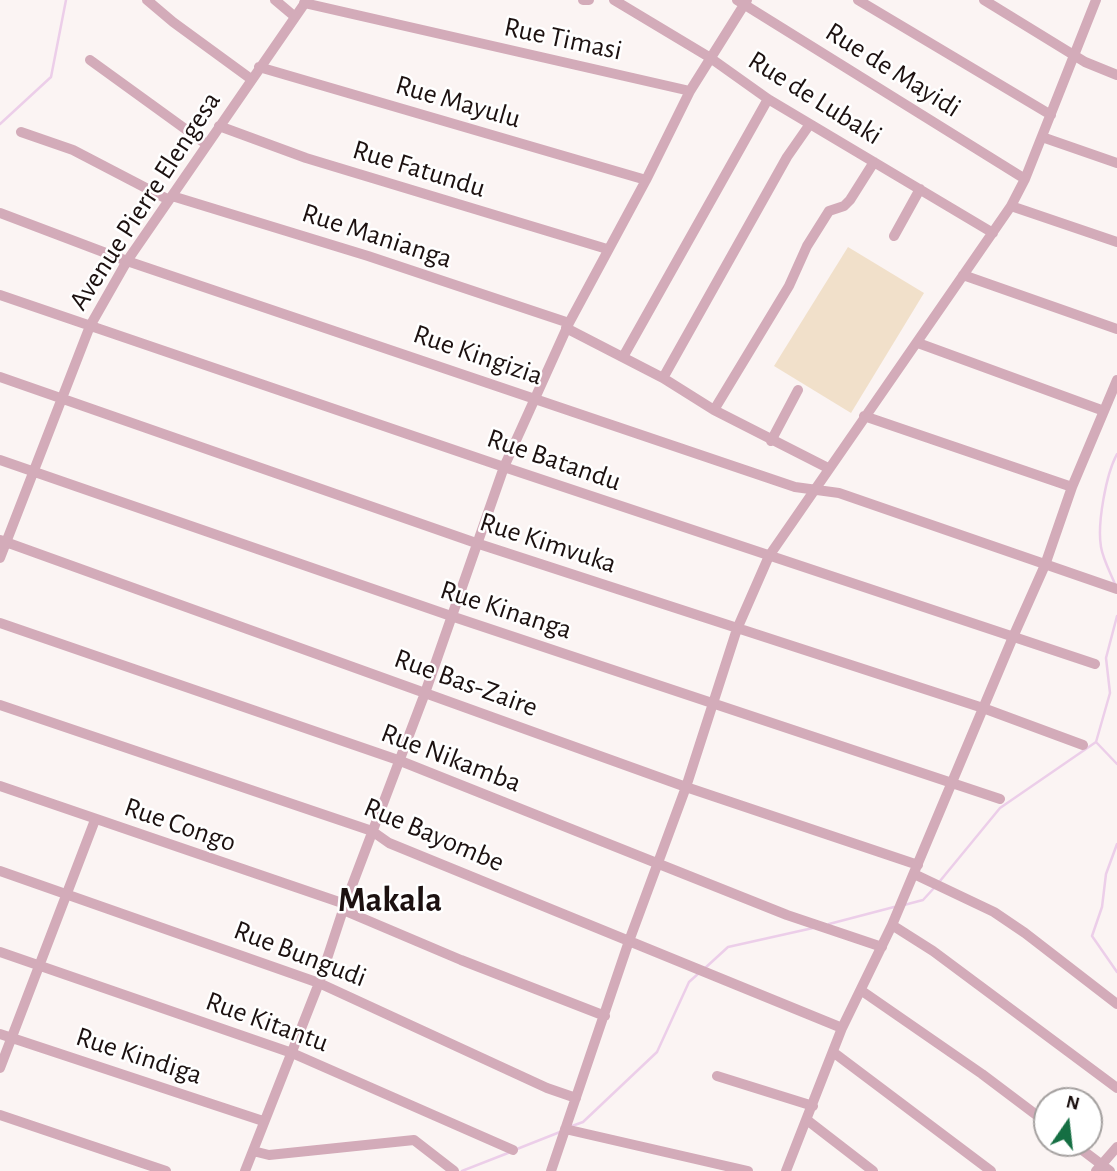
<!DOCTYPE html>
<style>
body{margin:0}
#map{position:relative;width:1117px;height:1171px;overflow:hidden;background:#fbf4f3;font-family:"Alegreya Sans",sans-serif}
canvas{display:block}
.north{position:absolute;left:1033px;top:1087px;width:70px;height:70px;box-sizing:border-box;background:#fff;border:2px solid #a4a09f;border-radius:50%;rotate:14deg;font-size:19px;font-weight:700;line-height:28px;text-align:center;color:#1c1110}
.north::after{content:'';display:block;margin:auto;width:24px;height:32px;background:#156f43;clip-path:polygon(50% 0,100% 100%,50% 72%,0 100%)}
</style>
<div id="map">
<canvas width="1117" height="1171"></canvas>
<div class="north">N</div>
</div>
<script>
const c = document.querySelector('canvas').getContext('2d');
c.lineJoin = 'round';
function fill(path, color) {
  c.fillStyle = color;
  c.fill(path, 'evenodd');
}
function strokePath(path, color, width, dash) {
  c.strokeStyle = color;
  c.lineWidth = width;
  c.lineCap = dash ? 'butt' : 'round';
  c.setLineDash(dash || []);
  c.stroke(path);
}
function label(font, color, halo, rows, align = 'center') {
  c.font = font + ' "Alegreya Sans",sans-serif';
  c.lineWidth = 5;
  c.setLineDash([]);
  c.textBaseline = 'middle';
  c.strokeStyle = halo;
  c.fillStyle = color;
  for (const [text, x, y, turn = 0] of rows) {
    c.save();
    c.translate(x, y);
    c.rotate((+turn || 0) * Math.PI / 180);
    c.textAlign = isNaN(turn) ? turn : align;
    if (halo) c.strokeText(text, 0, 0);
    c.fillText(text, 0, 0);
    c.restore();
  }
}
const green = new Path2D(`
 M 848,247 L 924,293 L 851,413 L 774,366 Z`);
const stream = new Path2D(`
 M 0,124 L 51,77 L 66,0
 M 1115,584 C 1110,572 1103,559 1101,547 C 1097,524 1106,474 1117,454
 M 1096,742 L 1117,764
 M 1117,844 L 1106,874 L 1102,907 L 1092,936 L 1117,972
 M 940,881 L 1000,808 L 1096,742 L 1110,693 L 1106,658 L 1117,616
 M 904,905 L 923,900 L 934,888
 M 829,924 L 894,907
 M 704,969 L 728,947 L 813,928
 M 572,1126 L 583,1122 L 657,1052 L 689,982 L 699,973
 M 517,1149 L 560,1132
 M 462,1171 L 508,1153`);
const minor = new Path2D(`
 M 147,0 L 173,22 L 251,79
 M 275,0 L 294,16
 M 583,0 L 589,0
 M 614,0 L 709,57 L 768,99 L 993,233
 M 737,0 L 1025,179
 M 858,0 L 1051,115
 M 984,0 L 1085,62 L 1117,75
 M 304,3 L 690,91
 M 90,60 L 206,144
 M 259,67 L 646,180
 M 219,126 L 306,158 L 607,249
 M 21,132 L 73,150 L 169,200
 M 1042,137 L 1117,163
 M 172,196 L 368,256 L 569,323
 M 1011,206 L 1117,242
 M 0,213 L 127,261 L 795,487 L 839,493 L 1117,589
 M 894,236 L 920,189
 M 963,275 L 1117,329
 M 0,295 L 504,467 L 1095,664
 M 566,328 L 663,378 L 714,410 L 828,468
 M 918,343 L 1104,411
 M 623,357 L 768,99
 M 0,377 L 476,543 L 983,708 L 1083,745
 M 663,378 L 787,157 L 810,124
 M 714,410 L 789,286 L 807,246 L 829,211 L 844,206 L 850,200 L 874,162
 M 864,416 L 1072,487
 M 771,441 L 798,390
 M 0,460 L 451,616 L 1000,799
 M 0,540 L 686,787 L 918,865
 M 0,558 L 90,326 L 127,261 L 307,0
 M 0,623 L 398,760 L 787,915 L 882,947
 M 0,705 L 372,831 L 389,843 L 842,1028
 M 0,786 L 345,904
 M 0,871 L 319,983 L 547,1088 L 576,1098
 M 914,874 L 994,912 L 1025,933 L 1117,1004
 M 343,910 L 461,960 L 605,1016
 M 892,925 L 933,951 L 1117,1088
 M 0,952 L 292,1053 L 513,1150
 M 862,991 L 982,1074 L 1047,1123
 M 0,1034 L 263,1121
 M 833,1052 L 991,1171
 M 0,1068 L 95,820
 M 717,1076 L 813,1106
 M 0,1115 L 166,1171
 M 807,1120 L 873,1171
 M 565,1129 L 748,1171
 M 1073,1143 L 1110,1171
 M 253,1151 L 269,1155 L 414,1140 L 454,1171
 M 245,1171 L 319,983 L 345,904 L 425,693 L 504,467 L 569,323 L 646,180 L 690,91 L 747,0
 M 551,1171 L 629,941 L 686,787 L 737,629 L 769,556 L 1011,206 L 1025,179 L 1096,0
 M 786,1171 L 842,1028 L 892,925 L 1013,637 L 1045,565 L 1072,487 L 1117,380
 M 1096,1171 L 1117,1147`);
const streetNames = [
 ["Rue Timasi",563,39,12],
 ["Rue de Mayidi",893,70,32],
 ["Rue de Lubaki",815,98,32],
 ["Rue Mayulu",458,102,16],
 ["Rue Fatundu",419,169,17],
 ["Avenue Pierre Elengesa",145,201,-57],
 ["Rue Manianga",377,236,18],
 ["Rue Kingizia",478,355,19],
 ["Rue Batandu",554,460,19],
 ["Rue Kimvuka",548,543,18],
 ["Rue Kinanga",506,610,18],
 ["Rue Bas-Zaire",466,683,20],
 ["Rue Nikamba",451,758,21],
 ["Rue Congo",180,825,19],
 ["Rue Bayombe",434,835,23],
 ["Rue Bungudi",300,954,21],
 ["Rue Kitantu",267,1022,20],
 ["Rue Kindiga",139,1056,18]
];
const districtNames = [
 ["Makala",390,900]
];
fill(green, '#f1e0ca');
strokePath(stream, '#eccee9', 2.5);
strokePath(minor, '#d3abb9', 10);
label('28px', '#1c1110', '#fff', streetNames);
label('bold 35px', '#1c1110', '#fff', districtNames);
</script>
